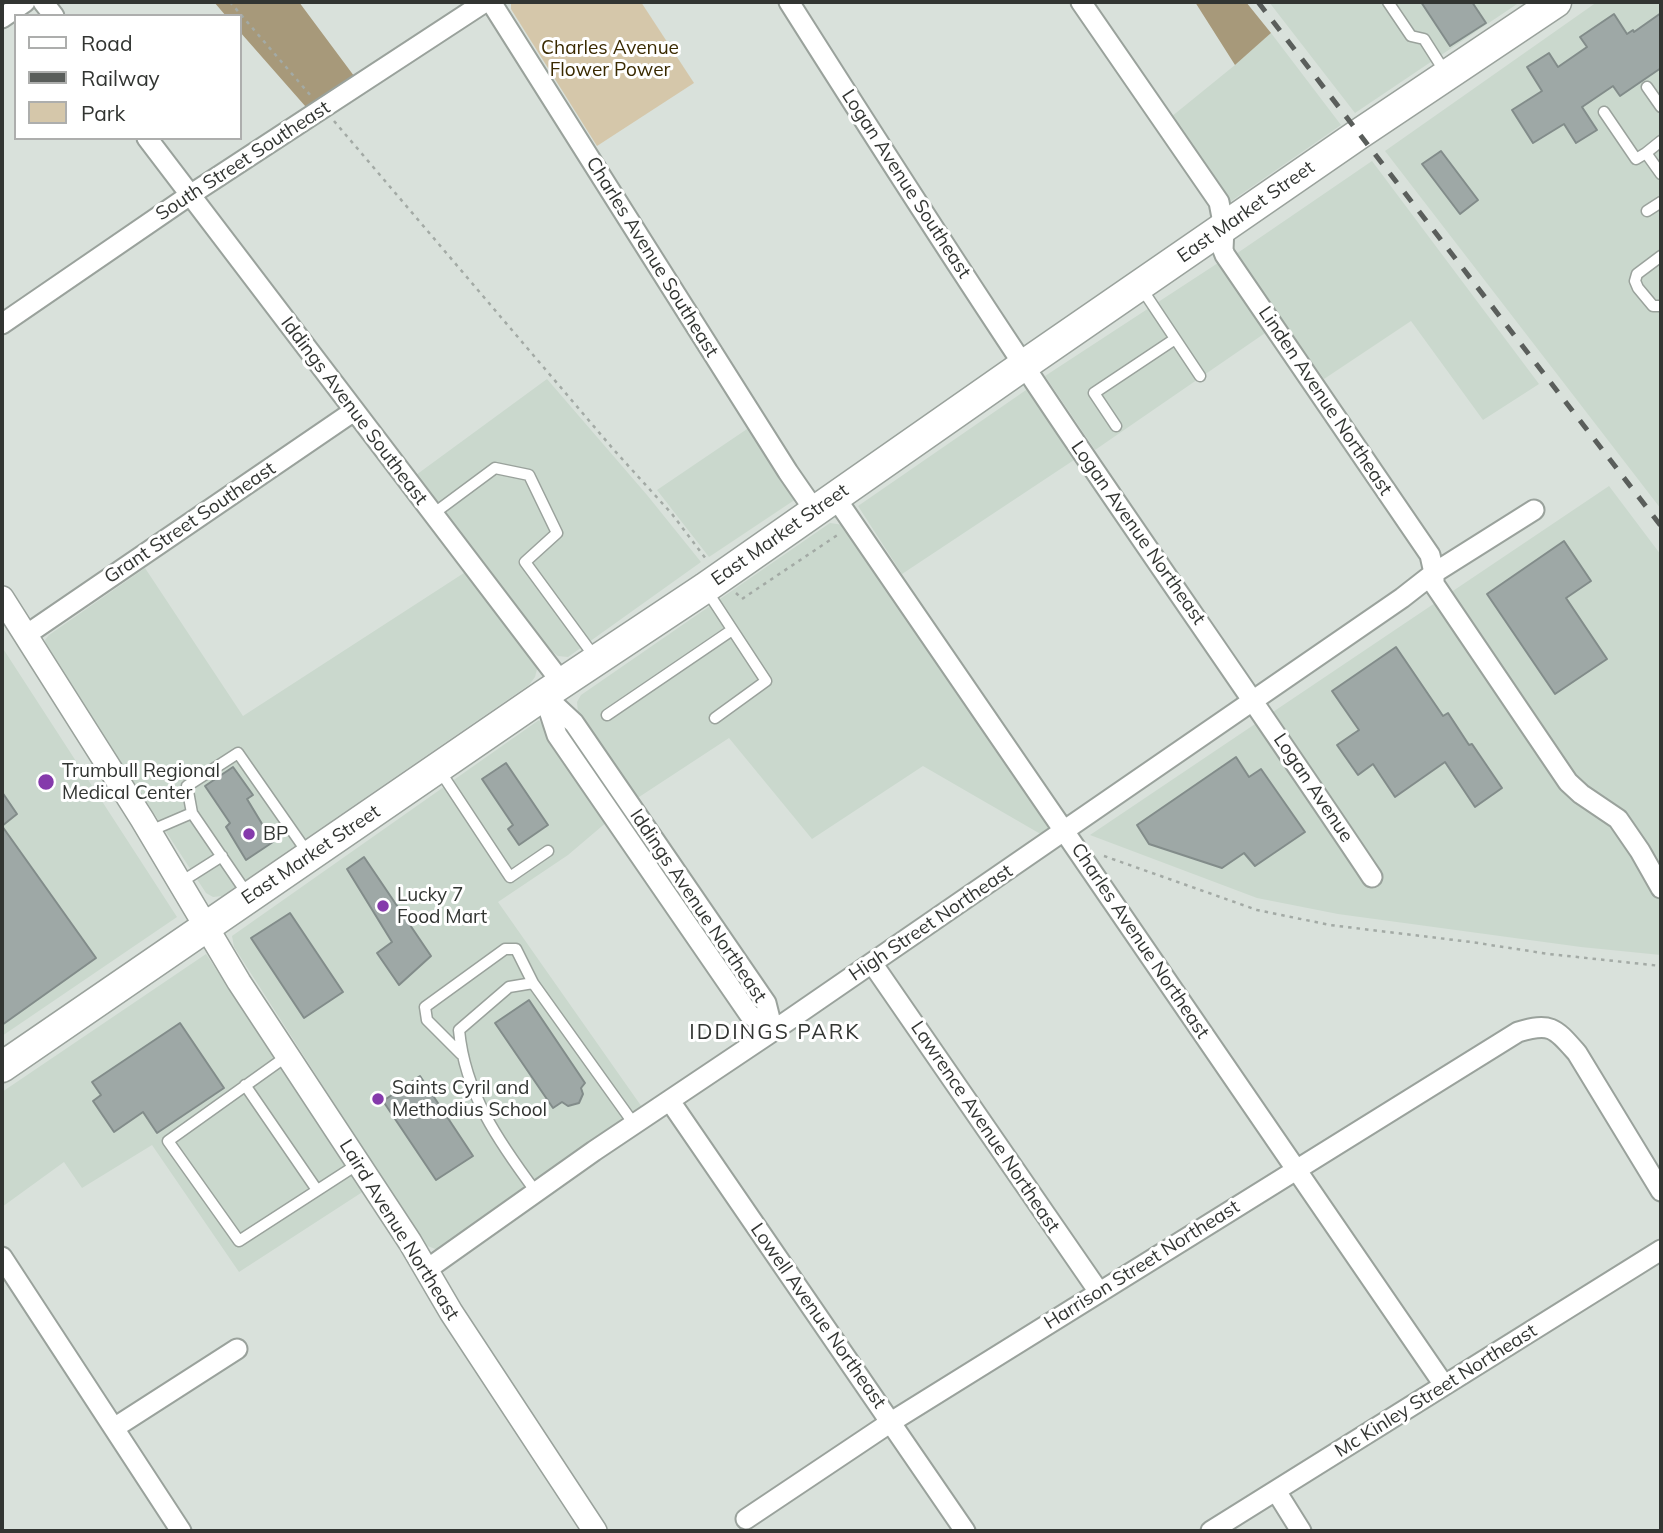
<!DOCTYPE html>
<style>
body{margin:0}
#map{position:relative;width:1663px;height:1533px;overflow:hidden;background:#d9e1db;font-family:Mulish,sans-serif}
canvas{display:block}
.frame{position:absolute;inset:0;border:4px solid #323532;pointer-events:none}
.legend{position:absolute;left:14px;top:14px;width:228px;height:126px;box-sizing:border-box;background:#fff;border:2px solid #adaead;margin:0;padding:9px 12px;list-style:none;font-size:21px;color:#323532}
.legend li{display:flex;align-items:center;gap:14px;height:35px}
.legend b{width:35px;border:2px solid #adaead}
</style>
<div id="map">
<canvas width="1663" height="1533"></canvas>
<div class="frame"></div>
<ul class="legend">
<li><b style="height:9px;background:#fff"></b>Road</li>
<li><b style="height:9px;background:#5a5e5b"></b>Railway</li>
<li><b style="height:19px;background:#d5c7aa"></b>Park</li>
</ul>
</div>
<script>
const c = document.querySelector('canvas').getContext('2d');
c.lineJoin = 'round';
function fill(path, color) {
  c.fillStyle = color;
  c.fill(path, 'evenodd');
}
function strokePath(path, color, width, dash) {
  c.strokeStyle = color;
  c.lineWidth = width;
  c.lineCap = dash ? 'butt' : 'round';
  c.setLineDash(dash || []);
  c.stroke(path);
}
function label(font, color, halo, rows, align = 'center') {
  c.font = font + ' Mulish,sans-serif';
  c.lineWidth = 6;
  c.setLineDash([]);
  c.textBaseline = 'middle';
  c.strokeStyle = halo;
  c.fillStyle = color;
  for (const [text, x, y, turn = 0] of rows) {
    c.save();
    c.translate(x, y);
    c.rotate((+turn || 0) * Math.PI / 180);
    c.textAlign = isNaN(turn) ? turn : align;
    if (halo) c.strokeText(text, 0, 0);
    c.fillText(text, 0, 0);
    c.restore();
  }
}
const built = new Path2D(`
 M 1269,2 L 1520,2 L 1355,113 Z
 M 1597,2 L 1661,2 L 1661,509 L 1385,151 Z
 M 1271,33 L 1341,125 L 1230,202 L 1171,117 L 1235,65 Z
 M 1372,161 L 1539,384 L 1483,420 L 1411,321 L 1324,379 L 1236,254 Z
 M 1221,261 L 1268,331 L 1095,450 L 1045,376 Z
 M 547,379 L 647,495 L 701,562 L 568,657 L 558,656 L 549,649 L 416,475 Z
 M 1029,388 L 1077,458 L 902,574 L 858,506 Z
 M 750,427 L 796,499 L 709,557 L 657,490 Z
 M 1609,486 L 1661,555 L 1661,955 L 1581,947 L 1338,914 L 1257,898 L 1090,835 Z
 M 830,523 L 844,525 L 1056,827 L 1044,836 L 923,766 L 812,839 L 729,738 L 636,799 L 578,712 L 577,702 L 581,695 Z
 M 145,568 L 243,716 L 467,571 L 533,656 L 537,669 L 535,677 L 529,685 L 222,896 L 213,897 L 206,893 L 46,648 L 45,640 L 49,635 Z
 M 2,647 L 177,917 L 2,1036 Z
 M 539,720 L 608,821 L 568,855 L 498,902 L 644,1110 L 438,1250 L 425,1245 L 234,947 L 232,936 Z
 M 206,954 L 364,1191 L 239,1272 L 152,1145 L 82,1188 L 64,1162 L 2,1207 L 2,1092 Z`);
const green = new Path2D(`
 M 511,2 L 641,2 L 694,83 L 597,146 L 511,9 Z`);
const forest = new Path2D(`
 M 214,2 L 299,2 L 360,84 L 313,115 L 240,32 L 240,16 L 226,16 Z
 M 1195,2 L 1246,2 L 1271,33 L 1235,65 Z`);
const building = new Path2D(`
 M 1421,2 L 1472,2 L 1486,23 L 1450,46 Z
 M 1661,13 L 1661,68 L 1620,96 L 1613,86 L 1582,107 L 1597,130 L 1576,143 L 1564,124 L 1533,143 L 1512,110 L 1542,91 L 1527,67 L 1549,53 L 1558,67 L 1587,47 L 1580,37 L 1614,14 L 1627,34 L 1633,30 L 1634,32 Z
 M 1441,151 L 1478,200 L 1460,214 L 1422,164 Z
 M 1564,541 L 1591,581 L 1566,598 L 1607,659 L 1555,694 L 1487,594 Z
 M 1396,647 L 1443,716 L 1448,713 L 1469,745 L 1472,744 L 1502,788 L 1475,807 L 1445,762 L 1395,797 L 1373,764 L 1358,775 L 1337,745 L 1359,730 L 1332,691 Z
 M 1236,757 L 1249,777 L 1261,769 L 1305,832 L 1255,866 L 1244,853 L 1222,868 L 1149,844 L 1137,825 Z
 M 506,763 L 548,825 L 519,845 L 508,829 L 513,825 L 482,779 Z
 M 233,767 L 253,795 L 247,799 L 273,842 L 246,860 L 226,827 L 230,823 L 205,786 Z
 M 2,792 L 17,814 L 2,826 Z
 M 2,826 L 96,958 L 2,1025 Z
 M 364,857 L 431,956 L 399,985 L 377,953 L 392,942 L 347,869 Z
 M 290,913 L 343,992 L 304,1018 L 251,938 Z
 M 529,1000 L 585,1083 L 581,1088 L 583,1094 L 579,1103 L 568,1106 L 562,1102 L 553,1108 L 495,1023 Z
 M 180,1023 L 224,1088 L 157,1133 L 143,1112 L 114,1132 L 93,1101 L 101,1095 L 92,1082 Z
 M 420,1076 L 473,1156 L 436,1180 L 383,1101 Z`);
const path = new Path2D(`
 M 230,2 L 311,96
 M 334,121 L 614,450 L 672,514 L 706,559
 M 736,593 L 742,599 L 839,534
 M 1104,856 L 1257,910 L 1330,925 L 1471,942 L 1549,954 L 1661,966`);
const service = new Path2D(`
 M 1388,2 L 1411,36 L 1424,39 L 1445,72
 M 1647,87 L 1661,107
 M 1604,112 L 1636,159 L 1646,153
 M 1661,141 L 1646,153 L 1661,174
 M 1647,211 L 1661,202
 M 1661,256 L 1637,274 L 1635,281 L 1638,288 L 1653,306 L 1661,306
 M 1142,289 L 1200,376
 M 1116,426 L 1094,393 L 1175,339
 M 433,514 L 495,468 L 529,475 L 557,533 L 525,562 L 594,656
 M 707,591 L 766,681 L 715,718
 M 607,715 L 732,630
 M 440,771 L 510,877 L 548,851
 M 192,813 L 187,786 L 238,753 L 307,852
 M 150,831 L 192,813 L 248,895
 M 181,882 L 222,856
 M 533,983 L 509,987 L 459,1030 C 465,1094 499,1142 536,1192
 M 461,1054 L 427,1020 L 425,1007 L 505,949 L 516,949 L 533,983 L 634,1124
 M 287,1056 L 168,1141 L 239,1241 L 358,1164
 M 245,1085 L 317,1190`);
const minor = new Path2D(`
 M 43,2 L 54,16
 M 491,2 L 788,472 L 815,511
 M 789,2 C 884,152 980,302 1080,449 C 1177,592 1276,733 1372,877
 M 2,18 L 25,2
 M 147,138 L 562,683
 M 2,324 L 190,195 L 485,2
 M 835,497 L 1444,1385
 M 1534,510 L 1434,573 L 1434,584 L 1568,782 L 1581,794 L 1618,819 L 1640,851 L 1661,888
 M 26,635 L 354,411
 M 544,695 L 557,735 L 749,1014 L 773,1031
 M 545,696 L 574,723 L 766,1003 L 773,1031
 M 872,963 L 1099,1292
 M 670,1101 L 965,1531
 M 2,1257 L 181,1531
 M 426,1270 L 594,1151 L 773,1031 L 1402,598 L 1434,573 L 1430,555 L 1225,255 L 1223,250 L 1224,228 L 1219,202 L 1081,2
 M 114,1428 L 237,1349
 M 1276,1491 L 1301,1531
 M 746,1519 L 891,1422 L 1518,1032 C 1551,1022 1555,1028 1577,1053 L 1661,1191
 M 1211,1531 L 1661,1250`);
const tertiary = new Path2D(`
 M 2,598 L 142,819 L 239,982 L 410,1242 L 451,1312 L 595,1531`);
const primary = new Path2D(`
 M 2,1067 L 544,695 L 705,588 L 1024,365 L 1359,134 L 1556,2`);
const rail = new Path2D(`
 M 1258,2 L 1661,526`);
const markers = [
 [46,782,9,"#853aab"],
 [249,834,7,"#853aab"],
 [383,906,7,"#853aab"],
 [378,1099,7,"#853aab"]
];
const parkNames = [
 ["Charles Avenue",610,48],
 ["Flower Power",610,70]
];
const streetNames = [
 ["South Street Southeast",243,161,-33],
 ["Logan Avenue Southeast",906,184,57],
 ["East Market Street",1246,212,-35],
 ["Charles Avenue Southeast",652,257,58],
 ["Linden Avenue Northeast",1325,401,56],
 ["Iddings Avenue Southeast",354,411,53],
 ["Grant Street Southeast",190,523,-34],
 ["Logan Avenue Northeast",1138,533,55],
 ["East Market Street",780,535,-35],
 ["Logan Avenue",1313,788,56],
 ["East Market Street",311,855,-34],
 ["Iddings Avenue Northeast",698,906,56],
 ["High Street Northeast",931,923,-34],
 ["Charles Avenue Northeast",1140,941,56],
 ["Lawrence Avenue Northeast",985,1127,56],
 ["Laird Avenue Northeast",399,1230,58],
 ["Harrison Street Northeast",1142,1265,-32],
 ["Lowell Avenue Northeast",818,1316,55],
 ["Mc Kinley Street Northeast",1436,1391,-32]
];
const poiNames = [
 ["Trumbull Regional",62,771],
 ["Medical Center",62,793],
 ["BP",263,834],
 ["Lucky 7",397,895],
 ["Food Mart",397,917],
 ["Saints Cyril and",392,1088],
 ["Methodius School",392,1110]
];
const neighbourhoodNames = [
 ["IDDINGS PARK",775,1033]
];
fill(built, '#cad8cd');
fill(green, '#d5c7aa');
fill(forest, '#a7997a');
fill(building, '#9ea8a6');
strokePath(building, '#828c8a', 2);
strokePath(service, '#9aa29c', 13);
strokePath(minor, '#9aa29c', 23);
strokePath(tertiary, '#9aa29c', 26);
strokePath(primary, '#9aa29c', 33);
strokePath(path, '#a3aaa5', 2.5, [3.5, 5]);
strokePath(service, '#fff', 10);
strokePath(minor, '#fff', 19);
strokePath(tertiary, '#fff', 23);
strokePath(primary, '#fff', 30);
strokePath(rail, '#5a5e5b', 5, [12, 12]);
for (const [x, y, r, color] of markers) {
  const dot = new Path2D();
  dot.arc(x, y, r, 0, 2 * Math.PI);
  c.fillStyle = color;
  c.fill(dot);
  strokePath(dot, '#fff', 2.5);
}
label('19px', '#3a2a00', '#fff', parkNames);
label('19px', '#323532', '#fff', streetNames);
label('19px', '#323532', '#fff', poiNames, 'left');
c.letterSpacing = '2px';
label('21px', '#323532', '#fff', neighbourhoodNames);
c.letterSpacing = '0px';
</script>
